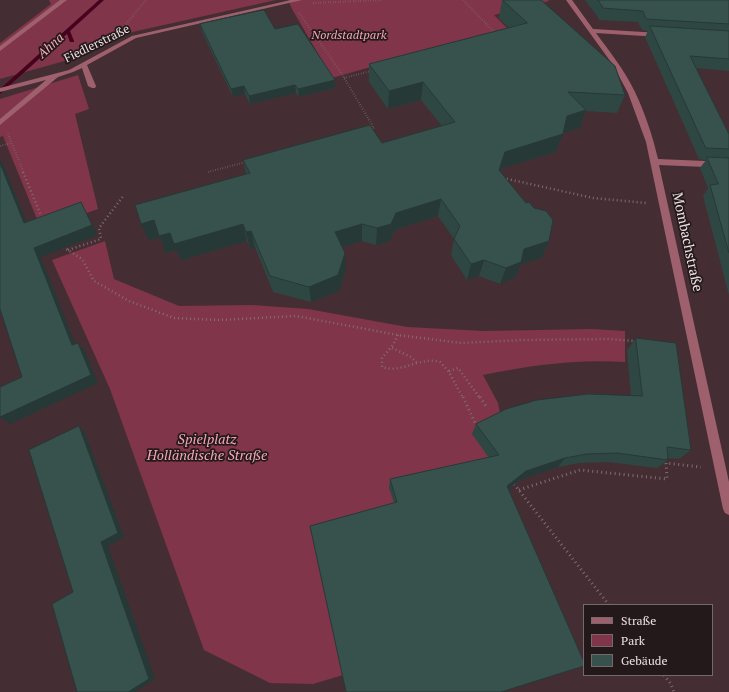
<!DOCTYPE html>
<meta charset="utf-8">
<style>
body{margin:0}
#map{position:relative;width:729px;height:692px;overflow:hidden;background:#442e33;font-family:"PT Serif",serif}
canvas{display:block}
.legend{position:absolute;left:583px;top:604px;width:130px;height:72px;box-sizing:border-box;background:#23191b;border:1px solid #74696b;margin:0;padding:5px 7px;list-style:none;font-size:12px;color:#eee0e2}
.legend li{display:flex;align-items:center;gap:8px;height:20px}
.legend b{width:20px;border:1px solid #74696b}
</style>
<div id="map">
<canvas width="729" height="692"></canvas>
<ul class="legend">
<li><b style="height:5px;background:#9f606e"></b>Straße</li>
<li><b style="height:11px;background:#80354a"></b>Park</li>
<li><b style="height:11px;background:#37524d"></b>Gebäude</li>
</ul>
</div>
<script>
const c = document.querySelector('canvas').getContext('2d');
c.lineJoin = 'round';
function fill(path, color) {
  c.fillStyle = color;
  c.fill(path, 'evenodd');
}
function strokePath(path, color, width, dash) {
  c.strokeStyle = color;
  c.lineWidth = width;
  c.lineCap = dash ? 'butt' : 'round';
  c.setLineDash(dash || []);
  c.stroke(path);
}
function label(font, color, halo, rows, align = 'center') {
  c.font = font + ' "PT Serif",serif';
  c.lineWidth = 3.5;
  c.setLineDash([]);
  c.textBaseline = 'middle';
  c.strokeStyle = halo;
  c.fillStyle = color;
  for (const [text, x, y, turn = 0] of rows) {
    c.save();
    c.translate(x, y);
    c.rotate((+turn || 0) * Math.PI / 180);
    c.textAlign = isNaN(turn) ? turn : align;
    if (halo) c.strokeText(text, 0, 0);
    c.fillText(text, 0, 0);
    c.restore();
  }
}
const green = new Path2D(`
 M 49,0 L 276,0 L 119,35 L 102,41 L 68,60 L 0,79 L 0,43 L 51,4 Z
 M 288,0 L 548,0 L 549,1 L 494,15 L 507,28 L 332,78 L 292,9 Z
 M 78,75 L 89,109 L 75,114 L 98,209 L 41,229 L 3,136 L 0,137 L 0,99 Z
 M 105,241 L 114,279 L 179,306 L 252,305 L 308,309 L 407,327 L 484,331 L 592,329 L 625,331 L 625,362 C 577,359 531,365 483,375 L 498,403 L 501,419 L 494,465 L 396,510 L 343,675 L 313,684 L 270,683 L 204,650 L 110,389 L 52,260 Z`);
const stream = new Path2D(`
 M 99,0 L 104,0 L 70,31 L 74,41 L 74,42 L 70,42 L 67,34 L 0,94 L 0,89 Z`);
const pathFar2 = new Path2D(`
 M 463,0 L 496,34
 M 313,3 L 382,0
 M 299,13 L 340,71 L 374,128 L 369,129
 M 126,24 L 146,0
 M 344,78 L 371,71
 M 8,134 L 24,173
 M 0,146 L 12,143
 M 208,172 L 246,162`);
const pathFar1 = new Path2D(`
 M 23,172 L 42,218
 M 503,178 L 593,198 L 646,203
 M 63,247 L 82,259 L 94,281 L 129,301 L 174,318 L 219,320 L 296,316 L 398,335 L 461,343 L 522,340 L 608,339 L 636,341
 M 68,250 L 101,239 L 99,228 L 124,195
 M 398,335 L 393,345 L 382,358 L 382,367 C 401,374 421,356 440,362 L 449,372 L 463,398
 M 392,348 L 411,357 L 417,363
 M 449,371 L 458,368 L 480,398`);
const path = new Path2D(`
 M 463,397 L 477,427
 M 480,397 L 486,406
 M 514,484 L 609,605
 M 519,490 L 580,470 L 667,479 L 666,463 L 701,467
 M 664,675 L 671,684 L 674,692`);
const minor = new Path2D(`
 M 60,0 L 67,0 L 0,51 L 0,46 Z
 M 291,0 L 302,0 L 136,38 L 87,65 L 96,86 L 95,88 L 92,88 L 88,86 L 82,68 L 73,72 L 58,77 L 0,125 L 0,119 L 46,80 L 0,92 L 0,88 L 69,70 L 132,36 Z
 M 566,0 L 572,0 L 593,29 L 660,33 L 663,35 L 660,37 L 596,33 C 610,52 625,71 635,92 C 645,113 653,137 658,159 L 729,162 L 729,168 L 659,165 L 729,482 L 729,515 L 725,513 L 723,509 L 646,142 L 628,93 L 613,65 Z`);
const wall = new Path2D(`
 M 502,0 L 625,95 L 617,113 L 586,111 L 580,128 L 563,133 L 556,152 L 501,169 L 500,171 L 549,241 L 542,258 L 520,265 L 515,278 L 500,284 L 479,276 L 467,280 L 451,255 L 454,239 L 438,216 L 395,230 L 390,241 L 376,245 L 362,241 L 342,247 L 346,269 L 339,291 L 311,302 L 273,292 L 255,247 L 250,249 L 247,241 L 181,260 L 176,250 L 166,253 L 160,237 L 149,241 L 246,174 L 243,160 L 382,143 L 442,126 L 421,100 L 388,109 L 369,82 L 369,64 L 509,28 L 499,18 Z
 M 585,0 L 729,0 L 729,71 L 696,68 L 729,134 L 729,295 L 703,196 L 708,188 L 700,168 L 706,160 L 699,159 L 645,37 L 648,31 L 642,30 L 638,22 L 599,20 L 598,17 Z
 M 200,24 L 275,29 L 335,80 L 335,88 L 299,97 L 296,93 L 250,104 L 245,94 L 233,97 L 202,32 Z
 M 636,338 L 691,450 L 679,459 L 668,458 L 668,460 L 657,468 L 608,462 L 579,463 L 558,467 L 520,480 L 508,489 L 394,503 L 389,488 L 390,479 L 489,458 L 472,434 L 476,424 L 631,396 L 627,350 Z`);
const shadedWall = new Path2D(`
 M 335,80 L 335,88 L 299,97 L 298,89 Z
 M 423,82 L 421,100 L 388,109 L 389,91 Z
 M 295,85 L 296,93 L 250,104 L 249,96 Z
 M 244,86 L 245,94 L 233,97 L 231,89 Z
 M 586,110 L 580,128 L 560,134 L 567,116 Z
 M 563,134 L 556,152 L 501,169 L 494,187 L 499,170 L 505,152 Z
 M 0,159 L 3,164 L 31,233 L 24,223 L 0,163 Z
 M 441,199 L 438,216 L 395,230 L 390,241 L 376,245 L 377,228 L 396,213 Z
 M 81,202 L 86,212 L 98,235 L 41,257 L 79,354 L 72,345 L 34,248 Z
 M 154,220 L 170,233 L 243,224 L 247,241 L 181,260 L 176,250 L 166,253 L 160,237 L 149,241 L 141,224 Z
 M 362,224 L 362,241 L 336,249 L 335,232 Z
 M 251,231 L 255,247 L 250,249 L 246,232 Z
 M 549,241 L 542,258 L 520,265 L 515,278 L 500,284 L 506,268 L 524,249 Z
 M 345,253 L 346,269 L 339,291 L 311,302 L 309,287 Z
 M 484,260 L 479,276 L 467,280 L 471,264 Z
 M 78,343 L 85,351 L 98,383 L 10,424 L 0,417 Z
 M 79,426 L 85,433 L 124,537 L 108,546 L 155,679 L 135,692 L 128,692 Z
 M 565,458 L 558,467 L 520,480 L 501,495 L 507,486 L 526,471 Z`);
const building = new Path2D(`
 M 503,0 L 541,0 L 615,66 L 625,95 L 568,92 L 586,110 L 567,116 L 563,134 L 505,152 L 499,170 L 526,203 L 529,202 L 534,208 L 546,211 L 553,220 L 549,241 L 524,249 L 521,262 L 506,268 L 484,260 L 471,264 L 454,239 L 460,226 L 441,199 L 396,213 L 391,224 L 377,228 L 362,224 L 335,232 L 345,253 L 338,275 L 309,287 L 270,276 L 251,231 L 246,232 L 243,224 L 174,244 L 170,233 L 159,236 L 154,220 L 141,224 L 135,205 L 250,173 L 243,160 L 370,125 L 382,143 L 455,122 L 423,82 L 389,91 L 369,64 L 527,23 Z
 M 598,0 L 729,0 L 729,24 L 646,19 L 643,11 L 602,8 L 602,6 Z
 M 264,10 L 275,29 L 298,24 L 335,80 L 298,89 L 295,85 L 249,96 L 244,86 L 231,89 L 200,24 Z
 M 650,26 L 729,31 L 729,59 L 690,56 L 729,134 L 729,149 L 706,148 Z
 M 707,157 L 729,158 L 729,253 L 710,185 L 718,184 Z
 M 0,163 L 24,223 L 81,202 L 92,225 L 34,248 L 72,345 L 78,343 L 91,375 L 0,417 L 0,387 L 22,377 L 0,309 Z
 M 636,338 L 676,343 L 691,450 L 667,447 L 668,460 L 617,453 L 587,454 L 565,458 L 526,471 L 507,486 L 584,662 L 584,666 L 501,692 L 346,692 L 310,526 L 397,502 L 390,479 L 499,455 L 476,424 L 506,409 L 537,400 L 588,394 L 642,396 Z
 M 79,426 L 118,533 L 101,542 L 149,679 L 128,692 L 77,692 L 52,604 L 73,592 L 29,450 Z`);
const farParknames = [
 ["Nordstadtpark",349,36]
];
const farStreetnames = [
 ["Fiedlerstraße",97,44,-26]
];
const farWaternames = [
 ["Ahna",51,46,-42]
];
const streetNames = [
 ["Mombachstraße",687,242,78]
];
const parkNames = [
 ["Spielplatz",207,440],
 ["Holländische Straße",207,456]
];
fill(green, '#80354a');
fill(stream, '#47011d');
strokePath(pathFar2, '#816e72', 2, [0.5, 2]);
strokePath(pathFar1, '#816e72', 2.5, [1, 3]);
strokePath(path, '#816e72', 3, [1, 3.5]);
fill(minor, '#9f606e');
fill(wall, '#2f4742');
fill(shadedWall, '#263936');
fill(building, '#37524d');
strokePath(building, '#263936', 1);
label('italic 12px', '#f4a7b8', '#23191b', farParknames);
label('12px', '#eee0e2', '#23191b', farStreetnames);
label('italic 13px', '#faacbd', '#23191b', farWaternames);
label('14px', '#eee0e2', '#23191b', streetNames);
label('italic 14px', '#f4a7b8', '#23191b', parkNames);
</script>
